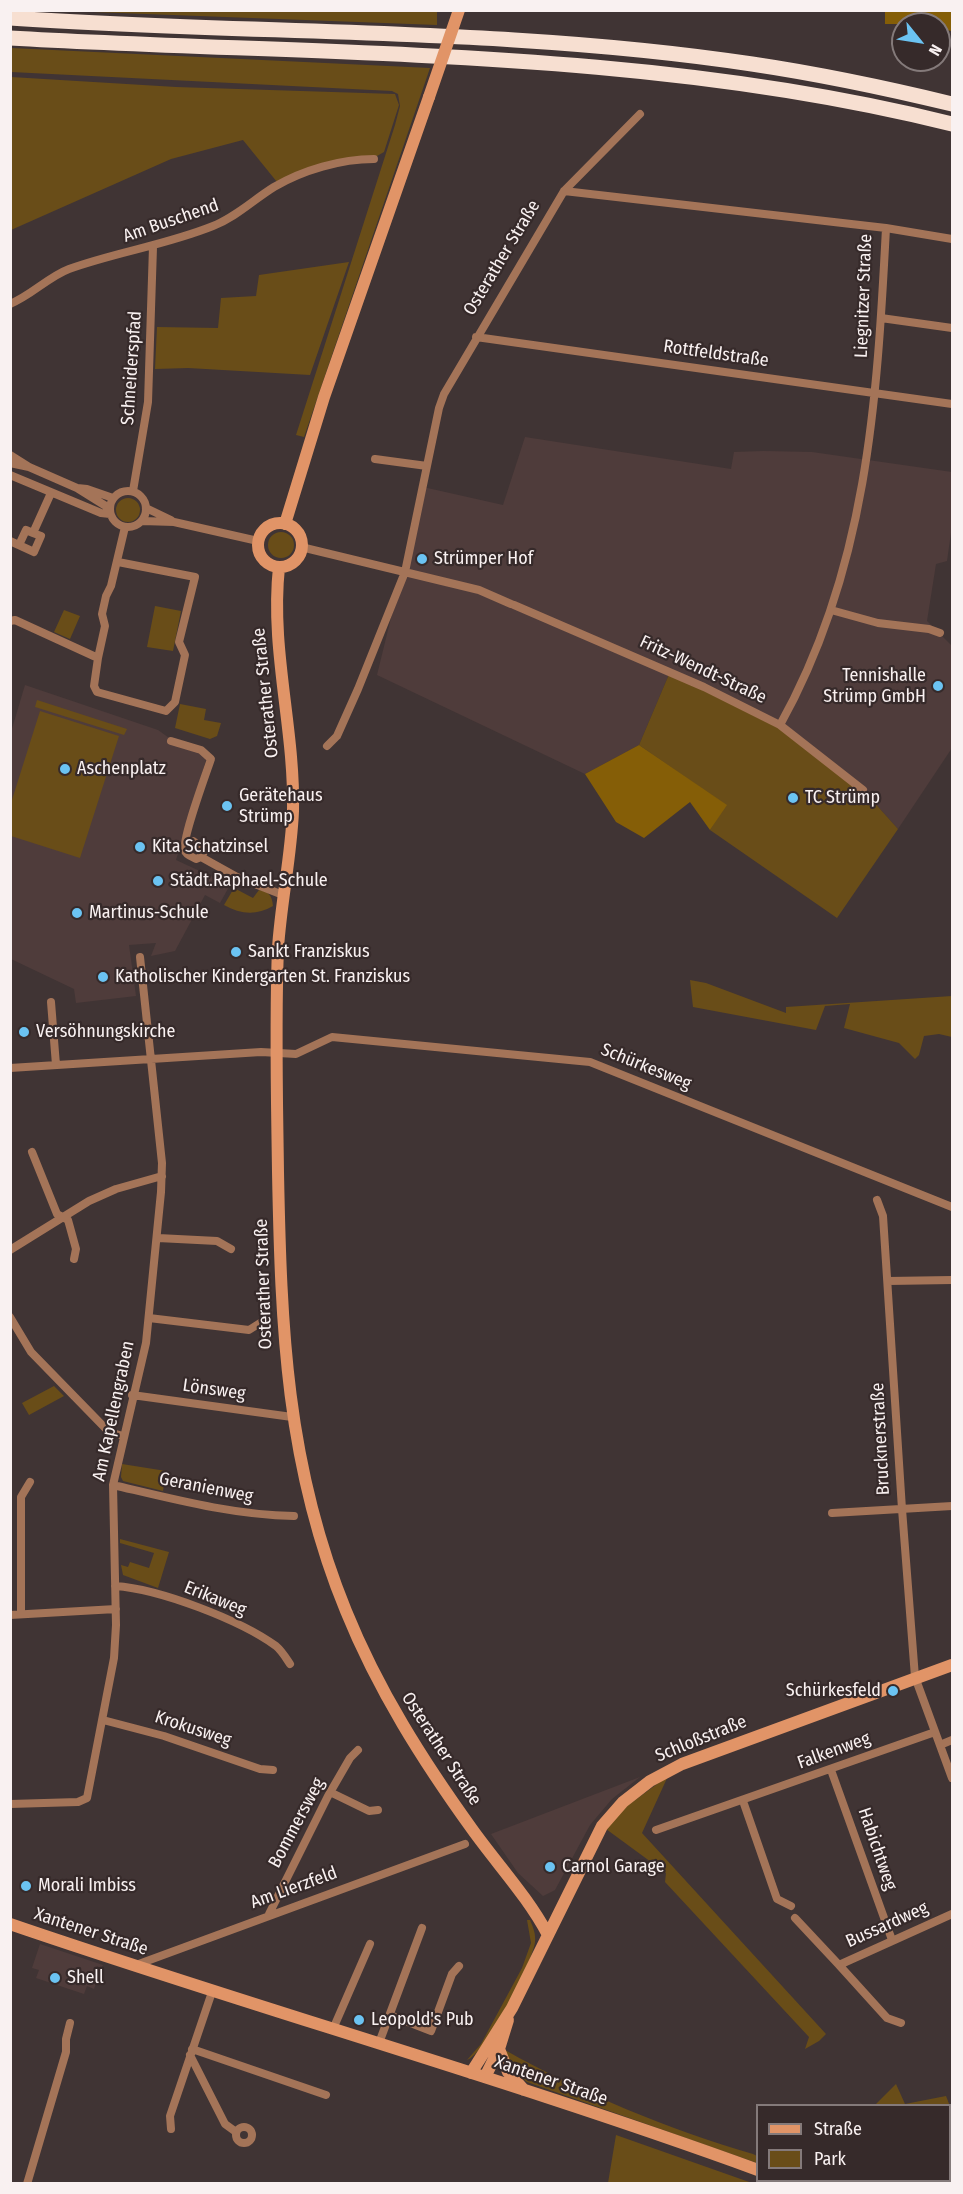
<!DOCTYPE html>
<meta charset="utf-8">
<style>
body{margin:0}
#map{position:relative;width:963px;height:2194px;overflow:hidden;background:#403434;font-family:"Fira Sans Condensed",sans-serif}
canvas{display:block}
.frame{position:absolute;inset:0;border:12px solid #f9f1f1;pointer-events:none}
.legend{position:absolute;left:756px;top:2104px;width:195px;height:78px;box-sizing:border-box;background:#362a2a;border:2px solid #847a7a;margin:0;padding:8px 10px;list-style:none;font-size:18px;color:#f9f1f1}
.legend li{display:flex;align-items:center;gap:12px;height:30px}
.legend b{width:30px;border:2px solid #847a7a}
.north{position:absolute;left:891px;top:12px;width:60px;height:60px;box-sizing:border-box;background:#362a2a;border:2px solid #847a7a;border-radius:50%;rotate:120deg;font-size:16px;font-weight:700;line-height:24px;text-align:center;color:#f9f1f1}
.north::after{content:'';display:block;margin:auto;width:21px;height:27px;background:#6bc3f2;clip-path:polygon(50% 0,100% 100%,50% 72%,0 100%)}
</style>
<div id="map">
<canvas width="963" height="2194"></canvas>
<div class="frame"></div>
<ul class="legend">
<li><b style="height:8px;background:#e19467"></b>Straße</li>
<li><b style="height:16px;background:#694d18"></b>Park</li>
</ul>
<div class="north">N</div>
</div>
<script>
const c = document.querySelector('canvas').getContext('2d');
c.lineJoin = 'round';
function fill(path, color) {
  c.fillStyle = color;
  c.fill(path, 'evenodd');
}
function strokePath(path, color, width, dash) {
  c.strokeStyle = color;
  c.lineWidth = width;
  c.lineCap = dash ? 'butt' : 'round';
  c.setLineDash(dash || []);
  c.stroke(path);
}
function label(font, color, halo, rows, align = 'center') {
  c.font = font + ' "Fira Sans Condensed",sans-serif';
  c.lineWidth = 4.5;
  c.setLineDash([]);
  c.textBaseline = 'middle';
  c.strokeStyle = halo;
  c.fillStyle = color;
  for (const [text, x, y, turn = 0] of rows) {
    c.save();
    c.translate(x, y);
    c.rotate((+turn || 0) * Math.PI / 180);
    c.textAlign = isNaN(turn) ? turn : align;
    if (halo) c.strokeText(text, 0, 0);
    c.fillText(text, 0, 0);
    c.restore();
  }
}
const built = new Path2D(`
 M 525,437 L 731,469 L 734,452 L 764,451 L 812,452 L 952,472 L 952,526 L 947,561 L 936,564 L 927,621 L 952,646 L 952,748 L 898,829 L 863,790 L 670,672 L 639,745 L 585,774 L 377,675 L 423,487 L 503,505 Z
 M 25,685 L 158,730 L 179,745 L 202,753 L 206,760 L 176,860 L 230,885 L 220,903 L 205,895 L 175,951 L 151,956 L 156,943 L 129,945 L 136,996 L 76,1003 L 74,989 L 11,959 L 11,732 Z
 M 640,1777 L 612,1799 L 590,1825 L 555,1890 L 543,1896 L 518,1873 L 491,1834 Z
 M 40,1944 L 103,1965 L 94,1989 L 87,1986 L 84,1994 L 36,1978 L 39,1970 L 32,1968 Z`);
const green = new Path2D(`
 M 437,10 L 437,25 L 67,11 Z
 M 11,48 L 430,68 L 304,437 L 296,435 L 395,125 L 400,106 L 398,94 L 392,91 L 11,72 Z
 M 11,77 L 176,87 L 395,94 L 399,105 L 384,152 L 377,156 L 366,156 L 277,182 L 243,140 L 171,159 L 11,230 Z
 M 349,262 L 310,375 L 188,368 L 155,369 L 157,327 L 218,328 L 221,298 L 256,296 L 259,275 Z
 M116 510a12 12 0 1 1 24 0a12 12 0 1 1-24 0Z
 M268 545a13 13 0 1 1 26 0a13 13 0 1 1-26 0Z
 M 155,606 L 181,611 L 173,651 L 147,647 Z
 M 64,610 L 80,616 L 70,639 L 54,632 Z
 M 670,672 L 780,725 L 863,790 L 898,829 L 837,918 L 710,830 L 726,805 L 639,745 Z
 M 37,700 L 127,729 L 124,735 L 35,707 Z
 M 180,704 L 206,709 L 204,720 L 221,723 L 217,736 L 210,739 L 175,728 Z
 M 40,711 L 119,736 L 80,858 L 11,836 L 11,803 Z
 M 234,888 L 253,898 L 259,890 C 269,892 272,895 273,906 C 256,916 240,914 224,905 Z
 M 690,980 L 706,983 L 786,1013 L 786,1007 L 952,996 L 952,1037 L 939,1034 L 924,1036 L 919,1055 L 915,1059 L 899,1043 L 844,1028 L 850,1004 L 825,1006 L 816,1030 L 693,1007 Z
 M 54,1386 L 64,1396 L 29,1415 L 22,1403 Z
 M 122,1464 L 166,1471 L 163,1491 L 123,1481 L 121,1477 Z
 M 120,1539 L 169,1552 L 158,1588 L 123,1575 L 121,1565 L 128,1567 L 130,1562 L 149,1568 L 154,1553 L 120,1543 Z
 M 668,1776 L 642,1833 L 826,2034 L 819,2041 L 805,2049 L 809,2037 L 665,1882 L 666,1873 L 606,1829 L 627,1806 Z
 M 527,1920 L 530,1920 C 533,1927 536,1934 535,1942 C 533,1961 484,2056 467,2060 L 481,2044 L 522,1968 L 531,1943 Z
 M 505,2050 C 583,2094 668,2129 753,2154 L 757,2156 L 757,2163 L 527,2082 L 510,2069 Z
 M 896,2084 L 905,2104 L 946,2096 L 951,2109 L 950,2106 L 874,2106 Z
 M 616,2135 L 752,2183 L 608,2183 Z
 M 950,2136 L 952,2137 L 952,2183 L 834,2184 L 835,2180 L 950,2180 Z`);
const forest = new Path2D(`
 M 885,11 L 952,11 L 952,31 L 939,29 L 939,24 L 885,24 Z
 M 639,745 L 727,805 L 710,830 L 690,802 L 644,838 L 616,822 L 585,774 Z`);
const minor = new Path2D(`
 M 564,191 L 886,228 C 877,402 867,569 780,725
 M 886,228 L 952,239
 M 10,304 C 32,295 48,277 69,269 C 116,252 166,245 213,226 C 236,217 253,200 274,187 C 303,170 341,159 374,159
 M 881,318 L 952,328
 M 476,337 L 952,404
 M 10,455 L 29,467 L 77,488
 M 375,459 L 427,466
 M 10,463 L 29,467
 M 10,475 L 101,513 L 110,514
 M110 509a18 18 0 1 1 36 0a18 18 0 1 1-36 0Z
 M 133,491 L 148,402 L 153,247
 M 109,508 L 77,488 L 87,489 L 113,498
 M 146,508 L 171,520
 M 142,521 L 174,522 L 258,541
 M 10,541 L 34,552 L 41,536 L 33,533
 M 19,545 L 26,530 L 33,533 L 51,493
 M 301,547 L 479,590 L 511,604
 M 514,605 L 704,687 L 780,725 L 863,790
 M 831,610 L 878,623 L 929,629 L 940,633
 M 10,621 L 15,620 L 98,658 L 105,626 L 102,614 L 106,596 L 111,586 L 125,527
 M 98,658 L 94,686 L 97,692 L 166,711 L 175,702 L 185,655 L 179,642 L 195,577 L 118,562
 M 171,741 L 201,750 L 211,759 C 206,774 181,841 185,851 C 186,855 193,857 196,859 L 201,857 L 237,877 L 283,895
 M 327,746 L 337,736 L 358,689 L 405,572 L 439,408 L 444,394 L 564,191 L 640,114
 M 186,843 L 193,841 L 205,850 L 201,857
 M 51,1002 L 56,1065
 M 10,1068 L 261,1052 L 296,1054 L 332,1037 L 590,1062 L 952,1207
 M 32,1152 L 57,1214 L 68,1220 L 76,1249 L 74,1259
 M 877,1200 L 883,1216 L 902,1509 L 915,1677 L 952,1778
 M 158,1238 L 217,1241 L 231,1249
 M 10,1250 L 89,1201 L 116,1189 L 162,1176
 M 888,1281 L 952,1280
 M 10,1317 L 31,1352 L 109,1432 L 123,1436
 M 149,1318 L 249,1330 L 260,1323
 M 132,1395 L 292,1417
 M 113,1485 C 173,1499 233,1515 294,1516
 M 832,1513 L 952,1506
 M 115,1586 C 160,1589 240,1620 276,1646 C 282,1651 286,1658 290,1664
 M 21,1614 L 21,1497 L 30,1482
 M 10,1615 L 116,1609
 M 103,1720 L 164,1736 L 260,1769 L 273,1770
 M 940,1745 L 952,1740
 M 831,1770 L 892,1940
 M 332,1793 L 369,1811 L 378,1810
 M 743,1801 L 777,1899 L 791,1906
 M 10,1804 L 78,1802 L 87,1798 L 114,1658 L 116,1625 L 113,1485 L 146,1343 L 161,1192 L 162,1163 L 140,957
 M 656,1830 L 935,1732
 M 269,1914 L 328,1796 L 350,1758 L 358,1750
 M 795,1918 L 839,1965 L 952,1914
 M 136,1965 L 465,1844
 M 839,1965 L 887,2018 L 901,2023
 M 390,2015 L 431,2031 L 452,1974 L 459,1966
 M 333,2029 L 370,1944
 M 379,2043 L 422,1928
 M 192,2049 L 326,2095
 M 190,2055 L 225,2124 L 236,2132
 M236 2135a8 8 0 1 1 16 0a8 8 0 1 1-16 0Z
 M 171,2129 L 170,2116 L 212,1992
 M 27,2184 L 66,2052 L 66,2039 L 70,2023`);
const secondary = new Path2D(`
 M258 545a22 22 0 1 1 44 0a22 22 0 1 1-44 0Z
 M 285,524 L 324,397 L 429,97
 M 279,567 C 270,650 295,729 293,811 C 291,857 281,902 278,948 C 275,1023 277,1097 278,1172 C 281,1327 286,1465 346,1611 C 378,1690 423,1761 472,1829 C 497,1864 528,1897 548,1935
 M 10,1924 C 258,2009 511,2080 758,2170
 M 499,2049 L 508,2072 L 524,2090
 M 471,2073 L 512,2008 L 602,1826 L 623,1802 L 650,1781 L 682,1764 L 952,1665
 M 485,2077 L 499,2049 L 508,2020
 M 785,2180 L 793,2184`);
const motorway = new Path2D(`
 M 10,18 C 257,35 507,27 752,64 C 819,74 886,88 952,104
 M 10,38 C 325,56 645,47 952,124`);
const secondaryBridge = new Path2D(`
 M 429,97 L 459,10`);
const markers = [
 [422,559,6,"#6bc3f2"],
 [938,686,6,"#6bc3f2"],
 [65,769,6,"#6bc3f2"],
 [793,798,6,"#6bc3f2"],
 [227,806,6,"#6bc3f2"],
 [140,847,6,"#6bc3f2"],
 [158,881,6,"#6bc3f2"],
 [77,913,6,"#6bc3f2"],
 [236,952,6,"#6bc3f2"],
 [103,977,6,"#6bc3f2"],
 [24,1032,6,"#6bc3f2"],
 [893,1691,6,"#6bc3f2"],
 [550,1867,6,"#6bc3f2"],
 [26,1886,6,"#6bc3f2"],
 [55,1978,6,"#6bc3f2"],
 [359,2020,6,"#6bc3f2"]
];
const streetNames = [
 ["Am Buschend",171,221,-19],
 ["Osterather Straße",502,258,-59],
 ["Liegnitzer Straße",864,296,-88],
 ["Rottfeldstraße",716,354,8],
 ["Schneiderspfad",132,368,-86],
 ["Fritz-Wendt-Straße",703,670,25],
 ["Osterather Straße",266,693,-96],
 ["Schürkesweg",646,1067,22],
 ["Osterather Straße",264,1284,-92],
 ["Lönsweg",214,1390,8],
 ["Am Kapellengraben",114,1411,-78],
 ["Brucknerstraße",881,1439,-93],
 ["Geranienweg",206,1488,11],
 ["Erikaweg",215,1599,22],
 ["Krokusweg",193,1729,18],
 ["Schloßstraße",701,1739,-22],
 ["Osterather Straße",441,1749,57],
 ["Falkenweg",834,1751,-20],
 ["Bommersweg",297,1823,-62],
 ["Habichtweg",877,1849,71],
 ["Am Lierzfeld",294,1888,-20],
 ["Bussardweg",887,1925,-24],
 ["Xantener Straße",91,1932,18],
 ["Xantener Straße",551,2081,19]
];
const poiNames = [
 ["Strümper Hof",434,559],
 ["Tennishalle",926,676,"right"],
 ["Strümp GmbH",926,697,"right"],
 ["Aschenplatz",77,769],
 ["Gerätehaus",239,796],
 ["Strümp",239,817],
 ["TC Strümp",805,798],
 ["Kita Schatzinsel",152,847],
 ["Städt.Raphael-Schule",170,881],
 ["Martinus-Schule",89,913],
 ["Sankt Franziskus",248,952],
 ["Katholischer Kindergarten St. Franziskus",115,977],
 ["Versöhnungskirche",36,1032],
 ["Schürkesfeld",881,1691,"right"],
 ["Carnol Garage",562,1867],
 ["Morali Imbiss",38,1886],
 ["Shell",67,1978],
 ["Leopold's Pub",371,2020]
];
fill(built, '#4f3c3b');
fill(green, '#694d18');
fill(forest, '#855e07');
strokePath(minor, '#a47458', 8);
strokePath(secondary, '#e19467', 12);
strokePath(motorway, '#f7dfd1', 15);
strokePath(secondaryBridge, '#e19467', 12);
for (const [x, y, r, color] of markers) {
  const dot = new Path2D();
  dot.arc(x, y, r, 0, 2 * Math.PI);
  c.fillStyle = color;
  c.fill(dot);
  strokePath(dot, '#362a2a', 2);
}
label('18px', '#f9f1f1', '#362a2a', streetNames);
label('18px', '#f9f1f1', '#362a2a', poiNames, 'left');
</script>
